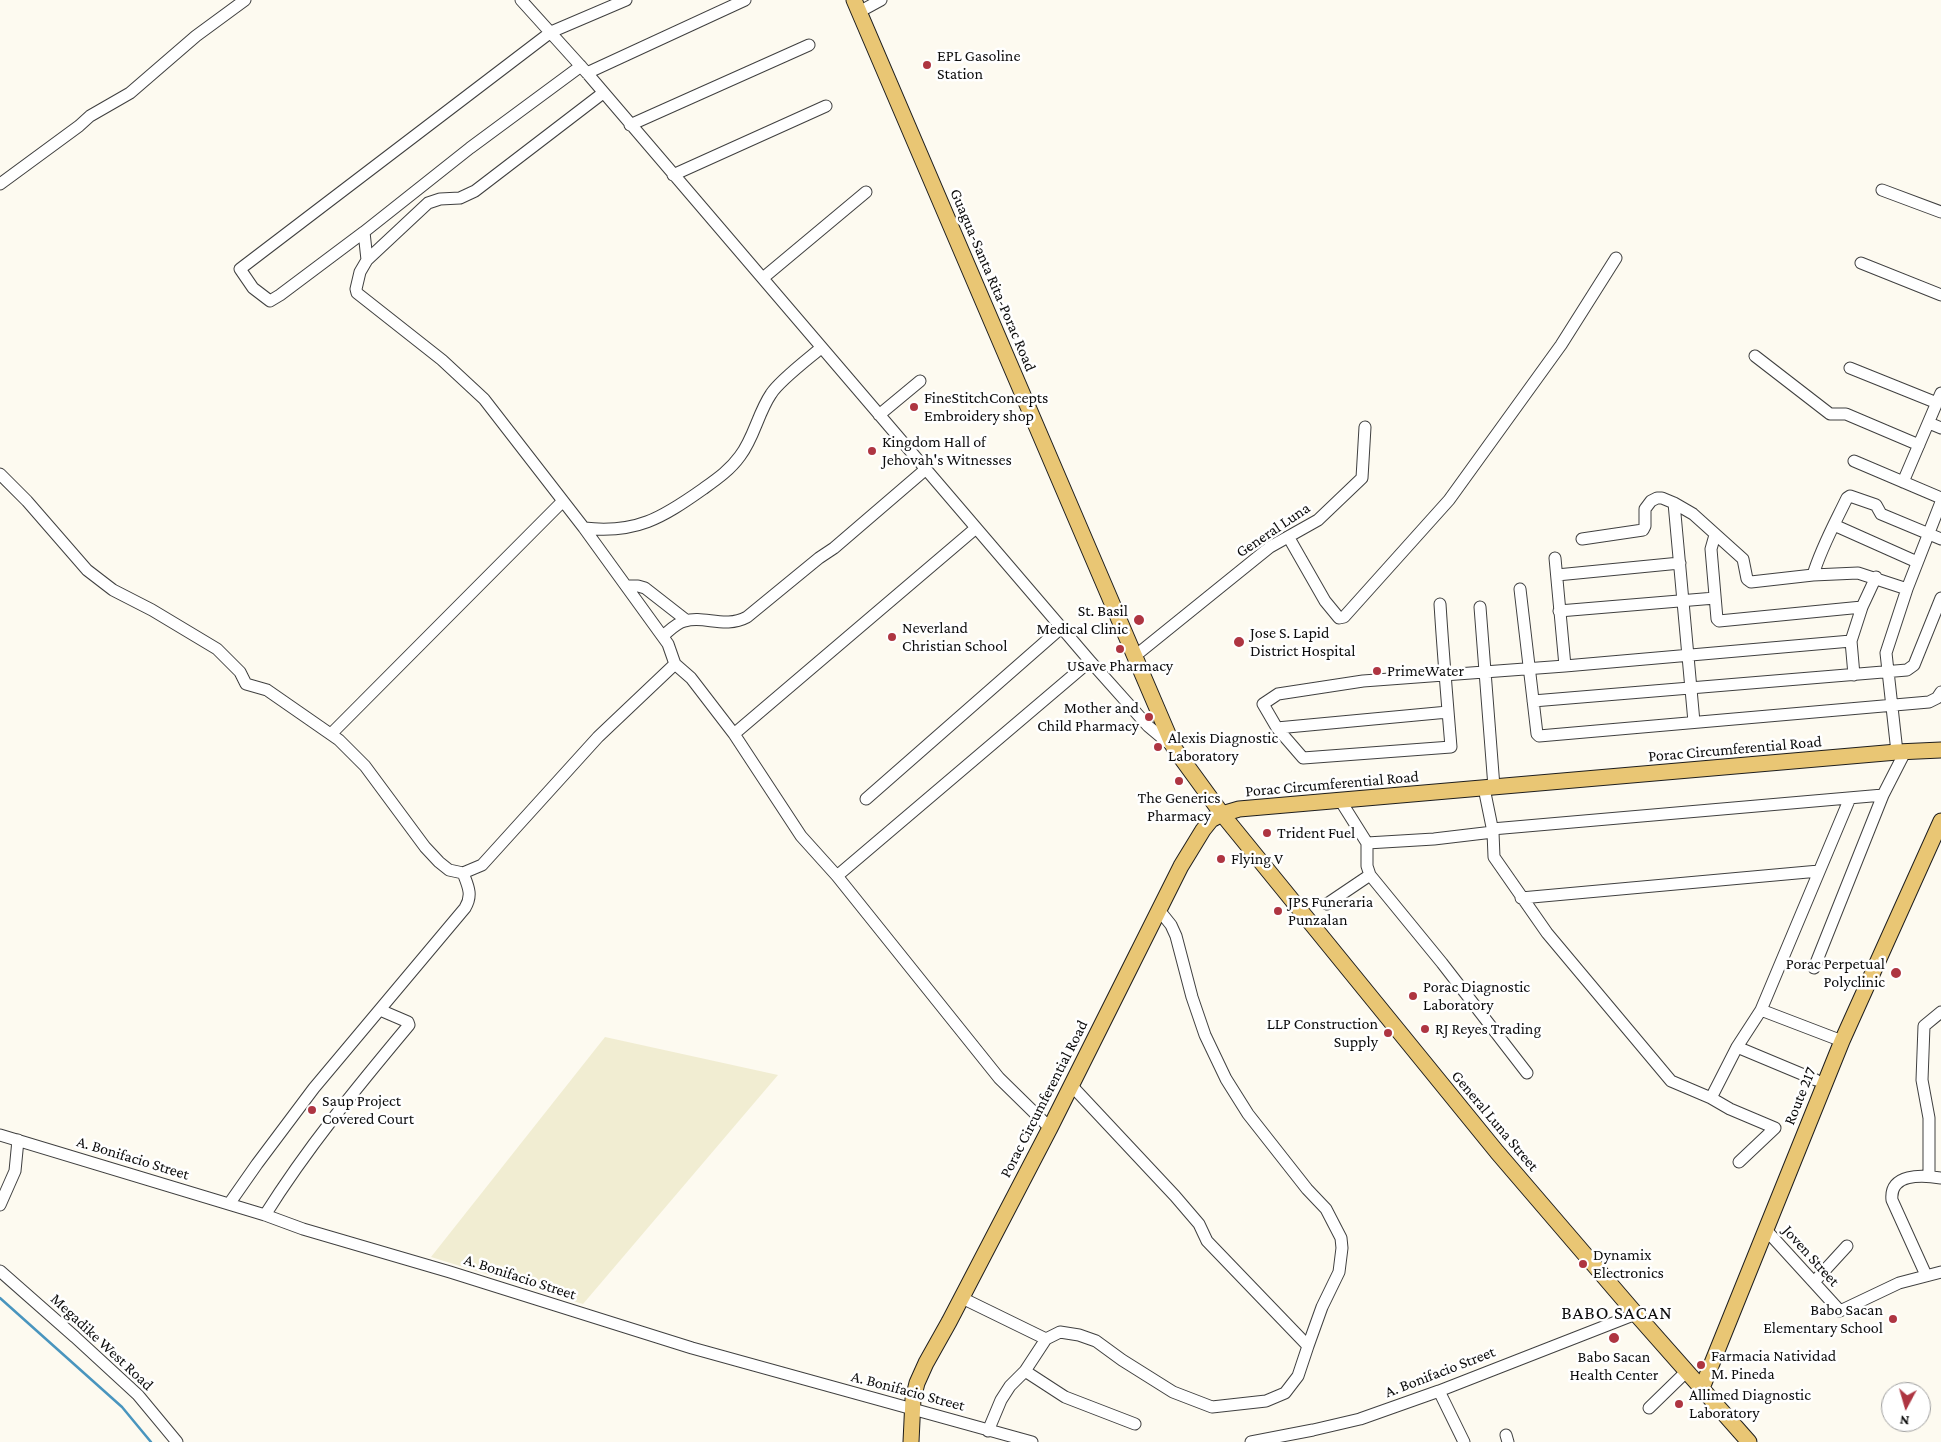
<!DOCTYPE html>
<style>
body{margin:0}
#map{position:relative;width:1941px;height:1442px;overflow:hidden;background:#fdfaf0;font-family:"Crimson Pro",serif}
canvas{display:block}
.north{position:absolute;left:1881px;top:1382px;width:50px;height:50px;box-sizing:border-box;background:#fff;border:1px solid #9e9e9e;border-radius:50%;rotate:186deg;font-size:14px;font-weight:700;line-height:20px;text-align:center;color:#0d0d0d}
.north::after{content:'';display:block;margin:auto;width:18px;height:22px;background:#ae3541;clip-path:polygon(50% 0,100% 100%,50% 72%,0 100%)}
</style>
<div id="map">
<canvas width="1941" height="1442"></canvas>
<div class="north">N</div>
</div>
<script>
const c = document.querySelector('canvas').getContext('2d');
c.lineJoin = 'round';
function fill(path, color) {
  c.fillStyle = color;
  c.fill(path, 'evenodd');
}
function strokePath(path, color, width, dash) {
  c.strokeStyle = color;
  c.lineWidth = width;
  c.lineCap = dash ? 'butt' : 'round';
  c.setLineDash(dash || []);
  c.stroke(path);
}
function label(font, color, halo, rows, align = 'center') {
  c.font = font + ' "Crimson Pro",serif';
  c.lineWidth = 5;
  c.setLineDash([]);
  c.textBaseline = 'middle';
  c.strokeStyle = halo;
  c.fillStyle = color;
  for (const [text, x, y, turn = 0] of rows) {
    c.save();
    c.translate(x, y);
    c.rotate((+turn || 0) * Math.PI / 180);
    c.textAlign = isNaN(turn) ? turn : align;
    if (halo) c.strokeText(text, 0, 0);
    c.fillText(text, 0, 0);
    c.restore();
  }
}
const farmland = new Path2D(`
 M 605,1037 L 778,1075 L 583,1304 L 431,1257 Z`);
const stream = new Path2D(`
 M 0,1298 L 122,1407 L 151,1442`);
const minor = new Path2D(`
 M 521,0 L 587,73 L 1090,661 L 1148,726 L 1173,747
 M 859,12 L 881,0
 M 581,66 L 470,148 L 364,232 L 367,260 L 360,272 L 356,289 L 357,293 L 442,360 L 484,399 L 584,528 C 636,534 662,518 703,489 C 717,479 730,470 740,456 C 754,438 758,413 771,394 C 779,381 808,359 821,348
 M 587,73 L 745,0
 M 630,125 L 809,45
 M 673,175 L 826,106
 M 0,184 L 79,126 L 90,116 L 130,93 L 196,36 L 245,0
 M 1882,190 L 1941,212
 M 364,232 L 280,295 L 270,301 L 253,288 L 240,269 L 551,32 L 626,0
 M 367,260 L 428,203 L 440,199 L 460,198 L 475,191 L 603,93
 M 1861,263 L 1941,295
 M 763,278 L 866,192
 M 1755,356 L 1830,414 L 1846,414 L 1919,445
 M 1850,368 L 1937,403
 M 879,415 L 920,381
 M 1929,423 L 1941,428
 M 1854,461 L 1941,498
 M 0,474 L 27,501 L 87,570 L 113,590 L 152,610 L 217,649 L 240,672 L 246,684 L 267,690 L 339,740 L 365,766 L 425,847 L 439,862 L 449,870 L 463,873 L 482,865 L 598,737 L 675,664
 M 1903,482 L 1941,393
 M 1674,503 L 1694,722
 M 1834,525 L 1917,562
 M 584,528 L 668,644 L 675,664 L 691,678 L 734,734
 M 976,528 L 734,734 L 801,836 L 837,876 L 999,1078 L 1050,1128
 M 1715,535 L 1711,549 L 1717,619 L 1719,621 L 1862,607
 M 1289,538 L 1325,601 L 1339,618 L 1344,617 L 1449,500 L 1561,345 L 1616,258
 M 1582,539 L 1643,530 L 1645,526 L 1645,509 L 1651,501 L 1657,498 L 1662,498 L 1674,503 L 1693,514 L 1743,559 L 1747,579 L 1751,582 L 1813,575 L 1858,573 L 1907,589
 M 1555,558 L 1565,666
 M 1557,575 L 1680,563
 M 1813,575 C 1821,548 1835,523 1847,498 L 1850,496 L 1876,505 L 1881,514 L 1941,539
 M 626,586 L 638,586 L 645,588 L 686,620
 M 1520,589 L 1537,734 L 1539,736 L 1929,702 L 1937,698 L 1941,692
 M 1440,604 C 1443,652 1447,699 1451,747 L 1303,758 L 1277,728 L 1263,704 L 1278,694 L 1363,681 L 1565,666 L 1851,641
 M 1480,607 L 1494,787
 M 1559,611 L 1715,598
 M 663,636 C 669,631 676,623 685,621 C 704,615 725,629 747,617 L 819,558 L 834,548 L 926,469
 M 1135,656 L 1270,547 L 1318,520 L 1362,478 L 1365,427
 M 1854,675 L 1851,641 L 1862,607 L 1876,577
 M 1533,701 L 1907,670 L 1914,665 L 1941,598
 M 1277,728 L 1448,712
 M 331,734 L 563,501
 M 1897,752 L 1886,653 L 1907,589 L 1941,502
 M 1484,788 L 1493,832
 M 866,799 L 1061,628
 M 1340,800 L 1367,843 L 1434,839 L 1493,832 L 1494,857 L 1547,933 L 1671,1081 L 1711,1098
 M 1492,829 L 1883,795
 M 1367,843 L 1367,866 L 1370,875 L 1442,963 L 1527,1073
 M 837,876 L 1090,661
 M 1521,898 L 1819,871
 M 1327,904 L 1370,875
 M 1159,910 L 1171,925 L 1176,936 L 1192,997 L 1205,1035 L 1226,1079 L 1248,1114 L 1307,1189 L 1326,1209 L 1341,1238 L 1342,1248 L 1339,1272 L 1322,1307 L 1308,1346
 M 1814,968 L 1883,795 L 1905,752
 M 1761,1010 L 1842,1041
 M 1737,1047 L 1816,1080
 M 0,1135 L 265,1215 L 303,1229 L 450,1272 L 692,1348 L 1032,1442
 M 1739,1162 L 1775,1128 L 1730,1109 L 1711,1098 L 1737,1047 L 1761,1010 L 1850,798
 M 1929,1176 L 1929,1118 L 1922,1080 L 1924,1026 L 1941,1012
 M 229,1204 L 257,1164 L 314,1088 L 465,908 C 473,895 468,886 463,873
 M 0,1205 L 15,1171 L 18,1140
 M 265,1215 C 307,1148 358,1086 409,1025 L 408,1022 L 380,1010
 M 1767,1231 L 1840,1311 L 1899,1283 L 1941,1272
 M 0,1271 L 75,1337 L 138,1395 L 177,1442
 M 1926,1275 L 1892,1200 C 1889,1173 1922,1175 1941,1178
 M 1814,1282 L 1847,1246
 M 962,1298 L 1046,1339
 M 1025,1371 L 1065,1397 L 1135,1424
 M 1439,1391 L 1464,1442
 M 1649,1408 L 1687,1371
 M 988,1431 L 1001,1400 L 1010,1386 L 1025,1371 L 1046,1339 L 1060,1332 L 1079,1335 L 1096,1341 L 1122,1360 L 1173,1392 L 1212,1407 L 1266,1401 L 1285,1393 L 1298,1376 L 1308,1346 L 1207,1241 L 1199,1224 L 1175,1196 L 1071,1085
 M 1506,1435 L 1508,1442
 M 1251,1442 L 1313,1430 L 1360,1419 L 1439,1391 L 1636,1314`);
const major = new Path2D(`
 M 854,0 L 1174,748 L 1222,814 L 1497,1152 L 1636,1314 L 1749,1442
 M 1702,1388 L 1842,1041 L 1941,821
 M 911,1442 L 913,1399 L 917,1383 L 926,1363 L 949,1322 L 1050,1128 L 1181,866 L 1203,830 L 1211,820 L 1222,814 L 1239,809 L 1897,752 L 1941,750`);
const markers = [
 [927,65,5,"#ae3541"],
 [914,407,5,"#ae3541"],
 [872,451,5,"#ae3541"],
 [1139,620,6,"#ae3541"],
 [892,637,5,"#ae3541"],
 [1239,642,6,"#ae3541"],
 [1120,649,5,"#ae3541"],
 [1377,671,5,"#ae3541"],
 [1149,717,5,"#ae3541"],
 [1158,747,5,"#ae3541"],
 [1179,781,5,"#ae3541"],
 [1267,833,5,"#ae3541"],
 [1221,859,5,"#ae3541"],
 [1278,911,5,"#ae3541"],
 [1896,973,6,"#ae3541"],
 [1413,996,5,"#ae3541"],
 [1425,1029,5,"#ae3541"],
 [1388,1033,5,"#ae3541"],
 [312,1110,5,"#ae3541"],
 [1583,1264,5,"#ae3541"],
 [1893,1319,5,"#ae3541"],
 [1614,1338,6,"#ae3541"],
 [1701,1365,5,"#ae3541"],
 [1679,1404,5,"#ae3541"]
];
const poiNames = [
 ["EPL Gasoline",937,56],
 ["Station",937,74],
 ["FineStitchConcepts",924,398],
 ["Embroidery shop",924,416],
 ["Kingdom Hall of",882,442],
 ["Jehovah's Witnesses",882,460],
 ["St. Basil",1128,611,"right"],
 ["Medical Clinic",1128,629,"right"],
 ["Neverland",902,628],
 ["Christian School",902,646],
 ["Jose S. Lapid",1250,633],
 ["District Hospital",1250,651],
 ["USave Pharmacy",1120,666,"center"],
 ["PrimeWater",1387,671],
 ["Mother and",1139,708,"right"],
 ["Child Pharmacy",1139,726,"right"],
 ["Alexis Diagnostic",1168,738],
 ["Laboratory",1168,756],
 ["The Generics",1179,798,"center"],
 ["Pharmacy",1179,816,"center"],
 ["Trident Fuel",1277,833],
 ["Flying V",1231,859],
 ["JPS Funeraria",1288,902],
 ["Punzalan",1288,920],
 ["Porac Perpetual",1885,964,"right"],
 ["Polyclinic",1885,982,"right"],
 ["Porac Diagnostic",1423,987],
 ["Laboratory",1423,1005],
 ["LLP Construction",1378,1024,"right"],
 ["Supply",1378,1042,"right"],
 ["RJ Reyes Trading",1435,1029],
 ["Saup Project",322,1101],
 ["Covered Court",322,1119],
 ["Dynamix",1593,1255],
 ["Electronics",1593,1273],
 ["Babo Sacan",1883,1310,"right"],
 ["Elementary School",1883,1328,"right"],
 ["Farmacia Natividad",1711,1356],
 ["M. Pineda",1711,1374],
 ["Babo Sacan",1614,1357,"center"],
 ["Health Center",1614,1375,"center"],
 ["Allimed Diagnostic",1689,1395],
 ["Laboratory",1689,1413]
];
const streetNames = [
 ["Guagua-Santa Rita-Porac Road",993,280,67],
 ["General Luna",1273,530,-34],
 ["Porac Circumferential Road",1735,749,-5],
 ["Porac Circumferential Road",1332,784,-5],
 ["Route 217",1800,1096,-68],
 ["Porac Circumferential Road",1044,1099,-63],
 ["General Luna Street",1495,1121,50],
 ["A. Bonifacio Street",133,1158,17],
 ["Joven Street",1811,1256,48],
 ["A. Bonifacio Street",520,1277,18],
 ["Megadike West Road",102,1342,43],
 ["A. Bonifacio Street",1440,1372,-21],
 ["A. Bonifacio Street",908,1391,15]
];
const quarterNames = [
 ["BABO SACAN",1617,1313]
];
fill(farmland, '#f1edd2');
strokePath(stream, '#4995be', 2.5);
strokePath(minor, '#404040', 13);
strokePath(major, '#1e1e1e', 17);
strokePath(minor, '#fff', 11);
strokePath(major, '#e9c674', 15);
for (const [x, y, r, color] of markers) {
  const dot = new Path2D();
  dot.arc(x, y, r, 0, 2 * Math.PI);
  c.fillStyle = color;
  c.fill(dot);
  strokePath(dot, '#fff', 2);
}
label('16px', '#0d0d0d', '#fff', poiNames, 'left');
label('16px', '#0d0d0d', '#fff', streetNames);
c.letterSpacing = '1px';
label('19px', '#0d0d0d', '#fff', quarterNames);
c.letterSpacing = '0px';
</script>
